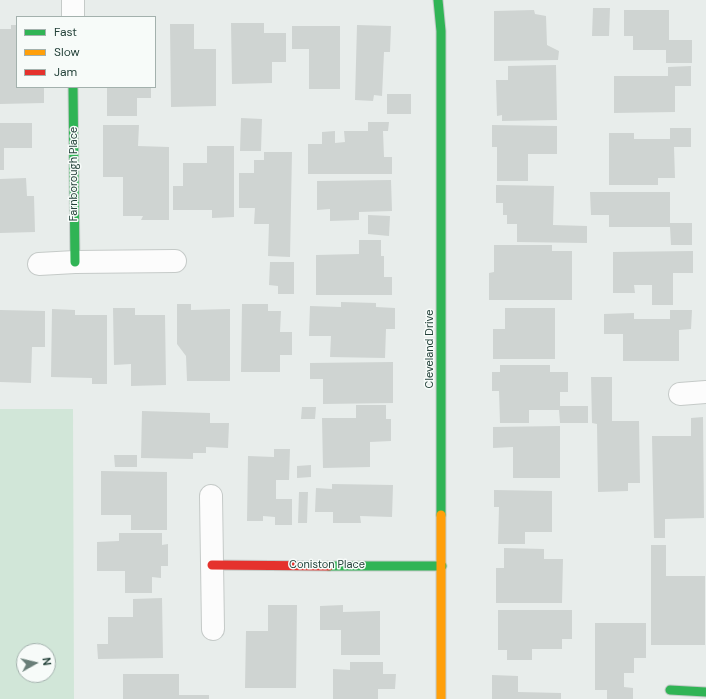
<!DOCTYPE html>
<style>
body{margin:0}
#map{position:relative;width:706px;height:699px;overflow:hidden;background:#e8edeb;font-family:"DM Sans",sans-serif}
canvas{display:block}
.legend{position:absolute;left:16px;top:16px;width:140px;height:72px;box-sizing:border-box;background:#f7fbf9;border:1px solid #a3b1ad;margin:0;padding:5px 7px;list-style:none;font-size:12px;color:#24423a}
.legend li{display:flex;align-items:center;gap:8px;height:20px}
.legend b{width:20px;border:1px solid #a3b1ad}
.north{position:absolute;left:16px;top:643px;width:40px;height:40px;box-sizing:border-box;background:#f7fbf9;border:1px solid #a3b1ad;border-radius:50%;rotate:82deg;font-size:11px;font-weight:700;line-height:16px;text-align:center;color:#24423a}
.north::after{content:'';display:block;margin:auto;width:14px;height:18px;background:#697e78;clip-path:polygon(50% 0,100% 100%,50% 72%,0 100%)}
</style>
<div id="map">
<canvas width="706" height="699"></canvas>
<ul class="legend">
<li><b style="height:5px;background:#30b455"></b>Fast</li>
<li><b style="height:5px;background:#ff9f0a"></b>Slow</li>
<li><b style="height:5px;background:#e5322d"></b>Jam</li>
</ul>
<div class="north">N</div>
</div>
<script>
const c = document.querySelector('canvas').getContext('2d');
c.lineJoin = 'round';
function fill(path, color) {
  c.fillStyle = color;
  c.fill(path, 'evenodd');
}
function strokePath(path, color, width, dash) {
  c.strokeStyle = color;
  c.lineWidth = width;
  c.lineCap = dash ? 'butt' : 'round';
  c.setLineDash(dash || []);
  c.stroke(path);
}
function label(font, color, halo, rows, align = 'center') {
  c.font = font + ' "DM Sans",sans-serif';
  c.lineWidth = 3;
  c.setLineDash([]);
  c.textBaseline = 'middle';
  c.strokeStyle = halo;
  c.fillStyle = color;
  for (const [text, x, y, turn = 0] of rows) {
    c.save();
    c.translate(x, y);
    c.rotate((+turn || 0) * Math.PI / 180);
    c.textAlign = isNaN(turn) ? turn : align;
    if (halo) c.strokeText(text, 0, 0);
    c.fillText(text, 0, 0);
    c.restore();
  }
}
const green = new Path2D(`
 M 0,409 L 73,409 L 74,699 L 0,699 ZM 24,651 L 48,651 L 48,675 L 24,675 Z`);
const building = new Path2D(`
 M 593,8 L 610,8 L 609,36 L 592,36 Z
 M 534,10 L 535,14 L 546,16 L 547,45 L 559,51 L 558,60 L 494,61 L 494,11 Z
 M 624,10 L 669,10 L 669,40 L 692,40 L 692,63 L 666,63 L 666,50 L 633,50 L 633,36 L 624,36 Z
 M 231,23 L 264,23 L 264,33 L 286,33 L 286,62 L 272,62 L 272,83 L 232,84 Z
 M 170,24 L 194,24 L 194,49 L 216,49 L 216,106 L 171,107 Z
 M 11,25 L 17,25 L 17,87 L 44,87 L 44,103 L 0,104 L 0,29 L 11,29 Z
 M 357,25 L 391,26 L 390,52 L 384,52 L 382,96 L 374,95 L 373,101 L 355,100 Z
 M 292,26 L 340,26 L 340,89 L 309,89 L 309,49 L 292,49 Z
 M 556,65 L 557,120 L 502,121 L 502,115 L 497,116 L 496,80 L 508,80 L 508,66 Z
 M 691,66 L 691,86 L 675,86 L 675,112 L 614,113 L 614,76 L 668,76 L 668,67 Z
 M 107,87 L 151,87 L 151,98 L 137,98 L 137,116 L 107,116 Z
 M 387,94 L 411,94 L 411,114 L 387,114 Z
 M 241,118 L 262,119 L 261,151 L 240,151 Z
 M 368,122 L 389,122 L 388,131 L 383,131 L 384,157 L 392,157 L 392,174 L 308,174 L 308,144 L 322,144 L 322,132 L 335,131 L 335,143 L 345,142 L 344,131 L 368,131 Z
 M 0,123 L 32,123 L 32,148 L 4,148 L 4,170 L 0,170 Z
 M 103,125 L 139,125 L 138,146 L 169,147 L 169,220 L 141,220 L 143,216 L 123,216 L 123,177 L 103,177 Z
 M 492,125 L 557,126 L 557,154 L 528,154 L 528,181 L 497,181 L 497,147 L 492,147 Z
 M 670,128 L 691,128 L 691,147 L 674,147 L 675,178 L 658,178 L 658,185 L 609,185 L 609,133 L 634,133 L 634,139 L 670,139 Z
 M 207,146 L 234,146 L 234,217 L 212,218 L 212,210 L 173,210 L 173,186 L 183,186 L 183,163 L 207,163 Z
 M 264,152 L 292,152 L 290,257 L 268,256 L 269,224 L 254,224 L 255,208 L 239,208 L 239,173 L 254,173 L 254,160 L 264,160 Z
 M 26,178 L 27,196 L 34,196 L 35,232 L 0,233 L 0,179 Z
 M 391,180 L 392,211 L 359,212 L 359,220 L 330,221 L 330,209 L 317,210 L 317,181 Z
 M 496,185 L 554,186 L 553,225 L 587,226 L 587,243 L 517,242 L 517,224 L 507,224 L 507,215 L 503,215 L 503,203 L 496,203 Z
 M 590,192 L 670,192 L 670,223 L 692,223 L 692,245 L 671,245 L 670,227 L 609,227 L 609,215 L 591,215 Z
 M 368,215 L 390,216 L 389,236 L 368,234 Z
 M 359,240 L 381,240 L 381,256 L 384,256 L 384,277 L 392,277 L 392,295 L 316,295 L 316,255 L 359,254 Z
 M 494,245 L 552,245 L 552,251 L 572,251 L 572,300 L 489,300 L 489,273 L 494,272 Z
 M 693,251 L 693,273 L 673,273 L 673,305 L 652,305 L 652,285 L 634,285 L 635,293 L 613,293 L 613,252 Z
 M 270,262 L 294,262 L 294,294 L 278,294 L 278,286 L 269,285 Z
 M 341,302 L 376,303 L 376,307 L 395,308 L 395,329 L 386,329 L 385,358 L 330,357 L 331,336 L 309,336 L 310,306 L 341,307 Z
 M 177,304 L 191,304 L 191,310 L 230,309 L 230,381 L 187,381 L 186,356 L 177,344 Z
 M 242,304 L 268,304 L 268,311 L 281,311 L 280,332 L 292,332 L 292,355 L 280,355 L 280,372 L 241,372 Z
 M 113,308 L 135,308 L 135,315 L 165,315 L 166,385 L 131,386 L 131,364 L 114,365 Z
 M 505,308 L 555,308 L 555,359 L 493,359 L 493,329 L 505,329 Z
 M 52,309 L 75,310 L 75,315 L 107,315 L 107,384 L 92,384 L 92,378 L 51,377 Z
 M 0,310 L 45,311 L 45,347 L 32,347 L 31,383 L 0,382 Z
 M 670,310 L 692,310 L 691,329 L 679,330 L 679,361 L 623,361 L 623,334 L 604,334 L 604,314 L 634,313 L 634,319 L 670,319 Z
 M 393,362 L 393,403 L 323,404 L 323,379 L 310,379 L 310,363 Z
 M 500,365 L 550,365 L 550,372 L 568,372 L 568,392 L 560,392 L 560,406 L 588,406 L 588,423 L 560,423 L 559,410 L 529,410 L 529,423 L 500,423 L 499,391 L 492,391 L 492,372 L 500,372 Z
 M 591,377 L 612,377 L 612,421 L 639,421 L 640,483 L 628,483 L 628,491 L 598,492 L 597,424 L 592,423 Z
 M 356,405 L 386,405 L 386,419 L 391,419 L 391,441 L 370,442 L 370,467 L 323,468 L 322,418 L 356,418 Z
 M 302,407 L 316,407 L 315,419 L 301,419 Z
 M 142,411 L 210,413 L 210,423 L 229,423 L 228,448 L 206,447 L 206,453 L 193,453 L 193,459 L 141,458 Z
 M 703,417 L 704,518 L 665,519 L 665,538 L 654,538 L 652,436 L 691,436 L 691,418 Z
 M 560,426 L 560,478 L 513,478 L 513,447 L 493,448 L 493,427 Z
 M 274,449 L 290,449 L 289,480 L 276,480 L 276,499 L 292,499 L 292,525 L 275,525 L 275,517 L 263,516 L 263,521 L 247,521 L 248,456 L 274,457 Z
 M 114,455 L 137,455 L 137,467 L 115,467 Z
 M 311,465 L 311,477 L 297,478 L 297,466 Z
 M 101,471 L 167,472 L 167,530 L 131,530 L 131,515 L 101,515 Z
 M 332,484 L 393,485 L 392,517 L 360,516 L 361,523 L 333,523 L 333,512 L 315,512 L 316,488 L 332,489 Z
 M 494,490 L 552,491 L 552,532 L 525,532 L 525,544 L 498,544 L 499,507 L 494,507 Z
 M 299,492 L 308,492 L 307,523 L 298,523 Z
 M 119,533 L 162,533 L 162,545 L 168,544 L 168,566 L 161,566 L 161,578 L 152,577 L 152,593 L 125,593 L 125,571 L 97,571 L 97,542 L 119,541 Z
 M 651,545 L 666,545 L 666,576 L 705,576 L 705,645 L 651,645 Z
 M 504,548 L 544,549 L 544,559 L 563,559 L 562,603 L 496,603 L 496,568 L 504,568 Z
 M 162,598 L 163,658 L 98,659 L 97,644 L 108,644 L 108,617 L 133,617 L 133,599 Z
 M 268,605 L 297,605 L 296,688 L 245,688 L 246,631 L 268,631 Z
 M 343,605 L 343,612 L 380,611 L 380,655 L 341,655 L 341,630 L 320,630 L 320,606 Z
 M 498,610 L 572,610 L 572,639 L 562,639 L 562,649 L 532,649 L 532,660 L 507,660 L 507,650 L 498,650 Z
 M 595,623 L 646,623 L 646,658 L 634,658 L 634,673 L 624,673 L 624,687 L 633,688 L 633,699 L 607,699 L 607,690 L 595,690 Z
 M 350,662 L 383,662 L 383,674 L 396,674 L 395,689 L 378,689 L 378,699 L 333,699 L 333,669 L 350,670 Z
 M 123,674 L 179,674 L 179,695 L 209,695 L 209,699 L 123,699 Z
 M 492,675 L 518,676 L 518,692 L 561,693 L 561,699 L 492,699 Z`);
const street = new Path2D(`
 M 73,0 L 73,17
 M 39,264 L 75,262 L 175,261
 M 680,394 L 706,392
 M 211,496 L 213,629`);
const fast = new Path2D(`
 M 438,0 L 441,31 L 441,515
 M 73,87 L 75,262
 M 329,566 L 442,566
 M 670,690 L 706,692`);
const slow = new Path2D(`
 M 441,515 L 441,699`);
const jam = new Path2D(`
 M 212,565 L 329,566`);
const streetNames = [
 ["Farnborough Place",74,174,-90],
 ["Cleveland Drive",430,349,-90],
 ["Coniston Place",327,565]
];
fill(green, '#d1e6d8');
fill(building, '#cfd4d2');
strokePath(street, '#c5cac8', 24);
strokePath(fast, '#c3cbc8', 11);
strokePath(slow, '#c3cbc8', 11);
strokePath(jam, '#c3cbc8', 11);
strokePath(street, '#fcfcfc', 22);
strokePath(fast, '#30b455', 9);
strokePath(slow, '#ff9f0a', 9);
strokePath(jam, '#e5322d', 9);
label('11px', '#24423a', '#f7fbf9', streetNames);
</script>
